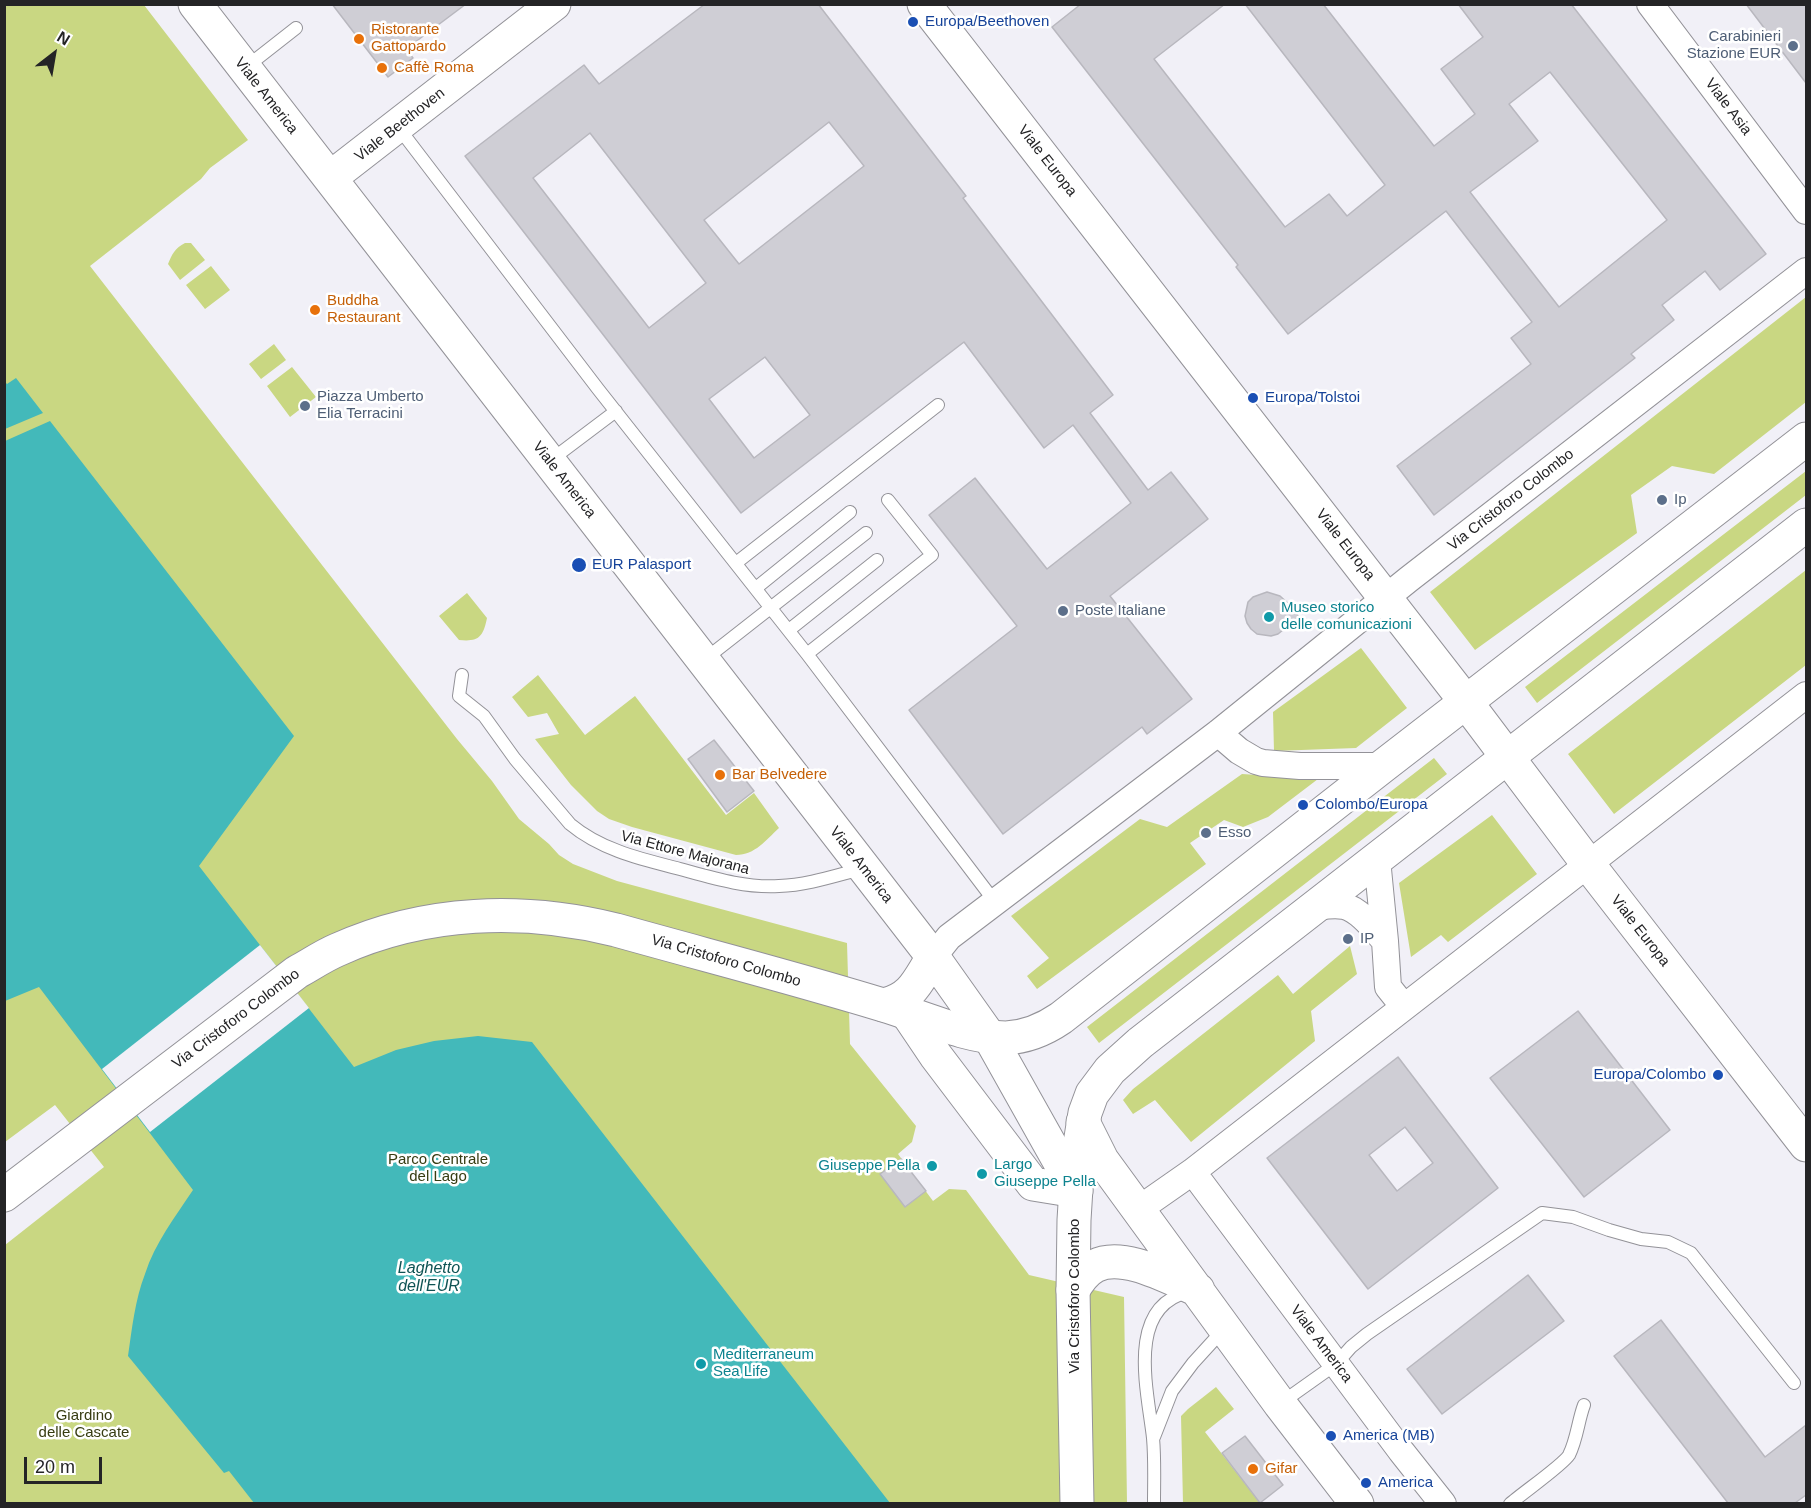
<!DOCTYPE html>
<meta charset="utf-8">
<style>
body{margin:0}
#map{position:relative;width:1811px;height:1508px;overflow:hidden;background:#f1f0f7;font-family:Helvetica,sans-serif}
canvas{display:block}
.frame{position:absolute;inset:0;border:6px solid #242426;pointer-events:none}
.north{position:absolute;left:24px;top:24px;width:60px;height:60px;-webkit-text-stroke:4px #fff;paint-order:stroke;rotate:31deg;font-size:16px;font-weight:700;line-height:24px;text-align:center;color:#242426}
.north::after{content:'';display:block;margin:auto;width:21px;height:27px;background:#242426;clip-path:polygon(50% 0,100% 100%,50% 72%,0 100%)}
.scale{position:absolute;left:24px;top:1457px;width:78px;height:27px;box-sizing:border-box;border:3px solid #242426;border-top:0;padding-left:8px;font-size:18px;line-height:21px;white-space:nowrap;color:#242426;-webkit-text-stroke:4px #fff;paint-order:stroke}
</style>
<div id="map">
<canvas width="1811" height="1508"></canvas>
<div class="frame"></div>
<div class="north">N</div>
<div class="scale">20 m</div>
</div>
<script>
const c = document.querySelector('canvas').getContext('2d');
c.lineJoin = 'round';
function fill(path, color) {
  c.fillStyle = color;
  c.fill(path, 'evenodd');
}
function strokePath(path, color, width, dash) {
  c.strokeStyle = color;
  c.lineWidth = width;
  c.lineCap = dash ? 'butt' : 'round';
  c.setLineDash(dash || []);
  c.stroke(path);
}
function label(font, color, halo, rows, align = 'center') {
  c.font = font + ' Helvetica,sans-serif';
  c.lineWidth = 5;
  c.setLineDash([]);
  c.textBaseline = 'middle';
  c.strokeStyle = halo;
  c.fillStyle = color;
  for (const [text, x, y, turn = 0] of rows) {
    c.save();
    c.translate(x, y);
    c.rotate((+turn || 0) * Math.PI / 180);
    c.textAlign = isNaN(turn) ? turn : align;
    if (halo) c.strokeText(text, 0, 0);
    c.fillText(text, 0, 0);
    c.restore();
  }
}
const green = new Path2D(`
 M 5,5 L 144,5 L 248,140 L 210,168 L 201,179 L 90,266 L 457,739 L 492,781 L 519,819 L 549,844 L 559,855 L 573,864 L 617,881 L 847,943 L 850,1044 L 916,1126 L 912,1142 L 898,1154 L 933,1201 L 949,1189 L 966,1190 L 1029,1275 L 1124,1297 L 1127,1503 L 5,1503 L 5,1245 L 104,1167 L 55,1105 L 5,1142 Z
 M 185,243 L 191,243 L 205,260 L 180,280 L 168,264 C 172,254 175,248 185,243 Z
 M 211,266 L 230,290 L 205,309 L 186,285 Z
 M 1806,297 L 1806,402 L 1714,474 L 1672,466 L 1631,495 L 1637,533 L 1475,650 L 1430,592 Z
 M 274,344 L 286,360 L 261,379 L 249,364 Z
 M 292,367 L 316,397 L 290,417 L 267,386 Z
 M 1806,471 L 1806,495 L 1537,703 L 1525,687 Z
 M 1806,570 L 1806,665 L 1614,814 L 1568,754 Z
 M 467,593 L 487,618 C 483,637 479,642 459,640 L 439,616 Z
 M 1361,648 L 1407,708 L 1356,748 L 1274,751 L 1273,712 Z
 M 538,675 L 585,735 L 635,696 L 726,815 L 754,793 L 779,828 C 766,840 755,855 736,855 L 632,827 L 609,819 L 597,811 L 571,785 L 535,739 L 559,734 L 547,713 L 528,717 L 512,697 Z
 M 1434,758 L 1447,774 L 1099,1043 L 1087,1027 Z
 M 1242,774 L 1318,779 L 1268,817 L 1243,827 L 1224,820 L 1190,843 L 1206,864 L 1037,989 L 1027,976 L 1049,958 L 1011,916 L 1140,819 L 1167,827 Z
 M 1492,815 L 1537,874 L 1448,942 L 1441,935 L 1411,957 L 1399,883 Z
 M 1350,946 L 1357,974 L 1311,1011 L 1315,1041 L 1191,1142 L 1155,1100 L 1133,1114 L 1123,1100 L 1133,1089 L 1278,975 L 1293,994 Z
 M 1216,1387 L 1234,1409 L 1205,1432 L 1260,1503 L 1183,1503 L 1181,1416 L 1188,1409 Z`);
const water = new Path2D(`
 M 16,378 L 43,413 L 5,429 L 5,382 L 7,384 Z
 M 50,421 L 294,736 L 199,866 L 354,1067 L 396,1050 L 434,1041 L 478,1036 L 532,1042 L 890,1503 L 254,1503 L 229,1471 L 224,1473 L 128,1356 C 132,1328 135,1300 145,1274 C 155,1243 175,1217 193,1190 L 39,987 L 5,1001 L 5,441 Z`);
const pier = new Path2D(`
 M 260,945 L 309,1008 L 150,1132 L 102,1069 Z`);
const building = new Path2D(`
 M 332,4 L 466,4 L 406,49 L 413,58 L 388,77 Z
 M 705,4 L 818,4 L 966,196 L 963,198 L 1113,395 L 1090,413 L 1148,490 L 1171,472 L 1208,519 L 1110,596 L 1192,699 L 1147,734 L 1142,727 L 1003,834 L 909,710 L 1017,626 L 929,515 L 975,478 L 1047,569 L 1131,503 L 1073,425 L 1044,448 L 964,342 L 741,513 L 465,156 L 584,65 L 599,84 ZM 829,122 L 864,166 L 739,264 L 704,220 ZM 590,133 L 706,283 L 649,328 L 533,178 ZM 765,357 L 810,415 L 754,458 L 709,399 Z
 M 1081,4 L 1225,4 L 1154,59 L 1285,227 L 1329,194 L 1347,216 L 1385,185 L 1245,4 L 1323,4 L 1434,146 L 1475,114 L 1441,69 L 1483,37 L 1458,4 L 1571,4 L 1766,254 L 1720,290 L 1705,271 L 1662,305 L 1674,320 L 1631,354 L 1635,358 L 1434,515 L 1397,466 L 1531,364 L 1511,338 L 1532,322 L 1446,211 L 1288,334 L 1236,267 L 1238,265 L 1052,27 ZM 1550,72 L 1667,220 L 1559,307 L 1470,192 L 1538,141 L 1509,104 Z
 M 1746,4 L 1806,4 L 1806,83 Z
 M 1267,592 L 1280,596 L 1290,605 L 1308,629 L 1288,626 L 1278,634 L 1271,636 L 1257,634 L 1251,629 L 1247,623 L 1245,616 L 1248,602 L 1253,597 Z
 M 714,740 L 754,791 L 727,812 L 688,759 Z
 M 1578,1011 L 1670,1130 L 1584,1197 L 1490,1078 Z
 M 1398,1057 L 1498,1188 L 1368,1289 L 1267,1158 ZM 1405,1127 L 1433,1163 L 1397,1191 L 1369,1155 Z
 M 901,1159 L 926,1191 L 905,1207 L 880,1174 Z
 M 1528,1275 L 1564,1321 L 1442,1414 L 1407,1369 Z
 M 1661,1320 L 1765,1457 L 1806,1425 L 1806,1495 L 1795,1503 L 1728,1503 L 1614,1356 Z
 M 1245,1436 L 1283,1485 L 1260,1503 L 1222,1453 Z`);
const lane = new Path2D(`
 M 245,68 L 296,28
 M 398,127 L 598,389 L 807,654 L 995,902
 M 551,460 L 616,411
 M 736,563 L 938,405
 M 756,588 L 850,512
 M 789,630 L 877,560
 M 807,654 L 932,555 L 888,500
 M 704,660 L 866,533
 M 462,675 L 459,696 L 484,716 L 515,759 L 570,824 C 601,850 641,859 680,869 C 713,878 745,888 779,886 C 807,885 834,876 861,869
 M 1281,1403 L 1336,1364 L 1351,1347 L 1367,1334 L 1542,1213 L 1573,1217 L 1609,1230 L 1641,1239 L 1668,1242 L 1691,1253 L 1794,1383
 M 1154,1437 L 1172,1391 L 1193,1363 L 1224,1329
 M 1154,1504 C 1154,1482 1155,1460 1153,1438 C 1148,1392 1125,1307 1188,1292
 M 1510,1504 C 1521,1494 1563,1465 1569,1455 C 1577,1439 1578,1421 1584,1405`);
const street = new Path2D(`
 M 1650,4 L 1806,211
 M 1218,733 L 1239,751 L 1256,761 L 1263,763 L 1300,766 L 1383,766
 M 1314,907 C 1324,906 1334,904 1344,906 C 1360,910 1374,929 1385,941 L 1377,859
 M 1385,941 L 1388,987 L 1404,1007
 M 933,957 L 949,937 L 1218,733 L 1409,579 L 1806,271
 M 1201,1183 L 1401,1451 L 1443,1504
 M 1139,1209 L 1192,1172 L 1806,695`);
const secondary = new Path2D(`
 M 195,4 L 933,957 L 989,1036 L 1076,1191
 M 924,4 L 1466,702 L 1588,864 L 1806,1145
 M 330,178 L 554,4
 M 884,1005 C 913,998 918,980 933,957
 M 907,1013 L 936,1056 L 1033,1184 L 1076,1191
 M 1083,1122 L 1102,1160 L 1280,1404 L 1357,1504
 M 1073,1290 C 1079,1280 1085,1271 1095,1266 C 1123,1251 1171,1279 1198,1290`);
const primary = new Path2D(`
 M 4,1195 L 297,972 C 310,965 323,956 337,950 C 425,910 523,907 616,930 C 705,955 795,978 883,1005 C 920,1016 968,1038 1006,1038 C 1026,1037 1045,1029 1061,1018 L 1383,766 L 1806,439
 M 1077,1504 L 1073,1290 L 1074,1220 L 1078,1156 L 1085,1113 L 1092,1094 L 1110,1070 L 1140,1043 L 1806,525`);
const markers = [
 [913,22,6,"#1a4fb4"],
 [359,39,6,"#e8710a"],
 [1793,46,6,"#5c6f8a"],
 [382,68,6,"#e8710a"],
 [315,310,6,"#e8710a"],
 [1253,398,6,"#1a4fb4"],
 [305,406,6,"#5c6f8a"],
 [1662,500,6,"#5c6f8a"],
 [579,565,8,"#1a4fb4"],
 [1063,611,6,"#5c6f8a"],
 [1269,617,6,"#0f9aa8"],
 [720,775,6,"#e8710a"],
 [1303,805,6,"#1a4fb4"],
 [1206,833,6,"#5c6f8a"],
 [1348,939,6,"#5c6f8a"],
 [1718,1075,6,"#1a4fb4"],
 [932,1166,6,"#0f9aa8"],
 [982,1174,6,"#0f9aa8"],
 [701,1364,6,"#0f9aa8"],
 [1331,1436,6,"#1a4fb4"],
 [1253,1469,6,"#e8710a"],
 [1366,1483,6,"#1a4fb4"]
];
const transitNames = [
 ["Europa/Beethoven",925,22],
 ["Europa/Tolstoi",1265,398],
 ["EUR Palasport",592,565],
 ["Colombo/Europa",1315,805],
 ["Europa/Colombo",1706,1075,"right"],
 ["America (MB)",1343,1436],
 ["America",1378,1483]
];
const foodNames = [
 ["Ristorante",371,30],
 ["Gattopardo",371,47],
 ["Caffè Roma",394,68],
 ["Buddha",327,301],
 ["Restaurant",327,318],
 ["Bar Belvedere",732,775],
 ["Gifar",1265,1469]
];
const serviceNames = [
 ["Carabinieri",1781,37,"right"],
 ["Stazione EUR",1781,54,"right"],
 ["Piazza Umberto",317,397],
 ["Elia Terracini",317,414],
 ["Ip",1674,500],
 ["Poste Italiane",1075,611],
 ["Esso",1218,833],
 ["IP",1360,939]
];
const streetNames = [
 ["Viale America",266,96,52],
 ["Viale Asia",1728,107,53],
 ["Viale Beethoven",400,125,-38],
 ["Viale Europa",1047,161,52],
 ["Viale America",564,480,52],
 ["Via Cristoforo Colombo",1511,500,-38],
 ["Viale Europa",1345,545,52],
 ["Via Ettore Majorana",685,853,15],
 ["Viale America",861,865,52],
 ["Viale Europa",1640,931,52],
 ["Via Cristoforo Colombo",726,961,16],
 ["Via Cristoforo Colombo",236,1019,-37],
 ["Via Cristoforo Colombo",1075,1296,-90],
 ["Viale America",1321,1344,53]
];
const cultureNames = [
 ["Museo storico",1281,608],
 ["delle comunicazioni",1281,625],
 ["Largo",994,1165],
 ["Giuseppe Pella",994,1182],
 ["Giuseppe Pella",920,1166,"right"],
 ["Mediterraneum",713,1355],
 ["Sea Life",713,1372]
];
const parkNames = [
 ["Parco Centrale",438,1160],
 ["del Lago",438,1177],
 ["Giardino",84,1416],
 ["delle Cascate",84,1433]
];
const waterNames = [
 ["Laghetto",429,1269],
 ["dell'EUR",429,1287]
];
fill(green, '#c9d782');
fill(water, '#43b9ba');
fill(pier, '#f1f0f7');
fill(building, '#cfced5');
strokePath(building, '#b8b7be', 1.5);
strokePath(lane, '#939298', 14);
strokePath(street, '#939298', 28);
strokePath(secondary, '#939298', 35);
strokePath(primary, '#939298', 35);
strokePath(lane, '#fff', 12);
strokePath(street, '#fff', 26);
strokePath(secondary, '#fff', 33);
strokePath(primary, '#fff', 33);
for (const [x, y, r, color] of markers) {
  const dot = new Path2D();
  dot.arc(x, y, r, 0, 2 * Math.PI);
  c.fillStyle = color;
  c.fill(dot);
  strokePath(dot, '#fff', 2);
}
label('15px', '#164399', '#fff', transitNames, 'left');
label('15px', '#c56008', '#fff', foodNames, 'left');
label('15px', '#4e5e75', '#fff', serviceNames, 'left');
label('15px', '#242426', '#fff', streetNames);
label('15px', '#0d838f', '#fff', cultureNames, 'left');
label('15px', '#373c12', '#fff', parkNames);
label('italic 16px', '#0e5354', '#fff', waterNames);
</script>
